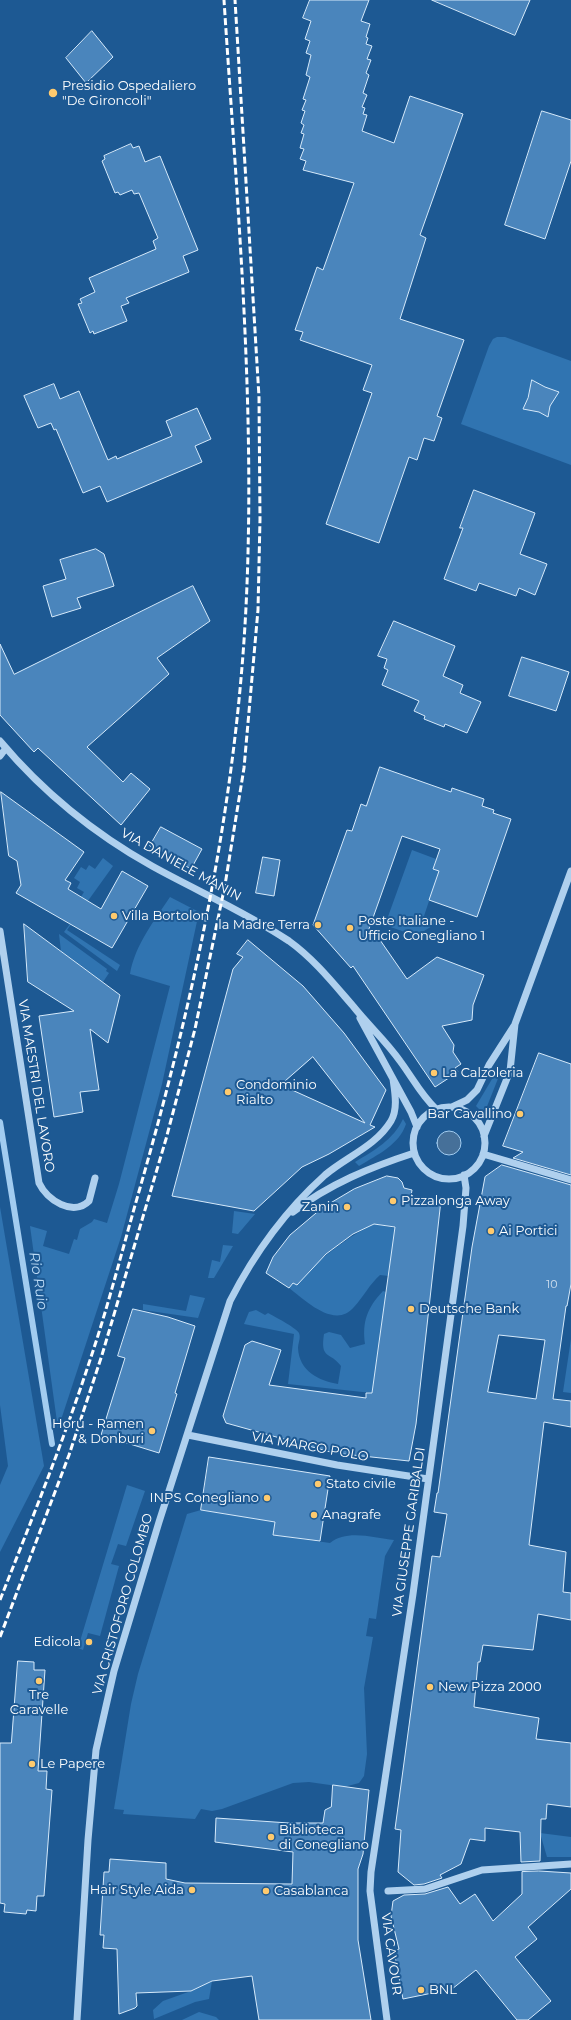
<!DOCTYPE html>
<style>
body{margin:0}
canvas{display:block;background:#1d5993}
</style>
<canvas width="571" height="2020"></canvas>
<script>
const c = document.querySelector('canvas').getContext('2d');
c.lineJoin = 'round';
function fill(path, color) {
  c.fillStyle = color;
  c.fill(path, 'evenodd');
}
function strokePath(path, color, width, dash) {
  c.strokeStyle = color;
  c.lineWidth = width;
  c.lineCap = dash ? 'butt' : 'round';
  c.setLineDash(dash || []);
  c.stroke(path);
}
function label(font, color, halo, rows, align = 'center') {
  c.font = font + ' Montserrat,sans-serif';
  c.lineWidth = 4;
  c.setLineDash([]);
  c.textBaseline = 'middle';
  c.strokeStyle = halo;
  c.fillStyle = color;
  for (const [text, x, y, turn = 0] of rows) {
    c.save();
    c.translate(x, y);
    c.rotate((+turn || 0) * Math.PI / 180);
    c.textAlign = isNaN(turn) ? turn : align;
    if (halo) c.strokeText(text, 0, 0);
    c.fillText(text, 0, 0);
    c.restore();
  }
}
const green = new Path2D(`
 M 497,337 L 505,337 L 571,361 L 571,465 L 461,424 L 489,346 L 493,339 Z
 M 412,850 L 436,859 L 433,869 L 439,871 L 424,916 L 440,921 L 416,936 L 385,925 Z
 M 103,858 L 113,866 L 67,930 L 120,965 L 117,971 L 64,932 L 70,924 L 69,916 L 84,892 L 77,888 L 80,882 L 74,878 L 81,867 L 86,870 L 89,865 L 95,869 Z
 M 170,897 L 199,912 L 162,1084 L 121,1237 L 58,1429 L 30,1226 L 47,1231 L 43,1246 L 69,1254 L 74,1239 L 77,1240 L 80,1229 L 92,1222 L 94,1219 L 107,1223 L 119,1184 L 170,986 L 130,974 C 135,945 154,921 170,897 Z
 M 59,934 L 107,969 L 106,971 L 109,973 L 103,982 L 61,951 Z
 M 495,1074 L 499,1076 L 484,1114 L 476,1106 Z
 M 403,1119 L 406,1124 C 399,1145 377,1155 359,1166 L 355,1162 C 375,1150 393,1140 403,1119 Z
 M 0,1207 L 44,1466 L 0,1552 L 0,1485 L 8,1466 L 0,1405 Z
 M 234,1211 L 255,1214 L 238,1234 L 232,1233 Z
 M 374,1224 L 395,1228 L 389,1276 L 380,1275 C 369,1285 364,1296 354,1307 C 335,1330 305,1300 289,1288 L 293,1283 C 321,1260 341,1240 374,1224 Z
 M 223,1245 L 233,1246 L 214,1278 L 208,1278 L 212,1260 L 220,1262 Z
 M 383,1291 L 386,1292 L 372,1393 L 288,1384 L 294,1334 L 244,1324 L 249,1312 L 256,1310 L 265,1315 L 268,1313 C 275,1317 295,1327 299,1333 C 301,1338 298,1343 298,1348 C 299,1371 319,1381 338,1384 L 341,1366 C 330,1351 320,1360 324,1334 L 329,1332 L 341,1335 L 350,1348 L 365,1344 C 362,1322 367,1308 383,1291 Z
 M 190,1295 L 205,1298 L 198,1318 L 143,1310 L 143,1304 L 186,1311 Z
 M 571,1339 L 571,1393 L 563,1392 Z
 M 127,1485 L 145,1491 L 126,1546 L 118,1544 L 111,1564 L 119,1566 L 100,1636 L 88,1633 L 83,1650 L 78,1648 Z
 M 201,1510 L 275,1522 L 273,1535 L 330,1543 C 347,1529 374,1538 394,1540 L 385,1556 L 376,1619 L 369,1618 L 366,1636 L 373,1637 L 364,1688 L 367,1754 L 364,1776 L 359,1783 L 344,1787 L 309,1782 L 293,1783 L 222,1809 L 212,1811 L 201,1809 L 195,1819 L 123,1814 L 124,1810 L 114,1809 L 131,1704 L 138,1674 L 187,1514 Z
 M 540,1833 L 571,1837 L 571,1857 L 547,1857 Z
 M 212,1981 L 209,1999 L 195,2002 L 154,2019 L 153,2010 L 163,2001 L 191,1991 Z
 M 199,2012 L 216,2017 L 219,2020 L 182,2020 Z`);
const water = new Path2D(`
 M437 1143a12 12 0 1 1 24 0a12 12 0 1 1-24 0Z`);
const stream = new Path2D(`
 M 0,1122 L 52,1444`);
const building = new Path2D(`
 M 310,0 L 369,0 L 361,21 L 370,24 L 366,37 L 368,38 L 366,44 L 372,46 L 367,59 L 371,60 L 366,73 L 369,75 L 363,93 L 367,95 L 362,107 L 365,108 L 363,114 L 367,115 L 362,131 L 394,143 L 410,96 L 463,114 L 420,235 L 426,238 L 400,319 L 464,340 L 437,416 L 442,418 L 434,441 L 424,438 L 417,460 L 409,457 L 379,543 L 326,524 L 372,393 L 363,390 L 372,365 L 300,340 L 303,332 L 295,330 L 317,267 L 323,270 L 354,183 L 303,170 L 306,161 L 300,159 L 304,149 L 300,148 L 304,134 L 301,133 L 304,125 L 301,123 L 305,111 L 302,110 L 306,100 L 303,99 L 310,77 L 306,75 L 311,55 L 306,53 L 310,41 L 305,39 L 311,21 L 303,18 Z
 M 432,0 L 530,0 L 515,35 Z
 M 92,31 L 113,57 L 86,83 L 66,58 Z
 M 542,111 L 571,120 L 571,161 L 545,239 L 505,225 Z
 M 131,144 L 133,148 L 139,146 L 145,162 L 160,156 L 198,250 L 183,256 L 189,272 L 126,298 L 129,303 L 121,306 L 127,321 L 94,334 L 93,331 L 90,333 L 78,304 L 82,303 L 80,299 L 95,292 L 89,278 L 156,249 L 153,241 L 158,238 L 139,193 L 134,194 L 132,190 L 120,195 L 118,192 L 115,193 L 102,161 L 105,159 L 104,156 Z
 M 532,380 L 545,387 L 559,392 L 550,406 L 548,417 L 539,412 L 523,409 L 528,398 Z
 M 54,384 L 60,399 L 79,391 L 108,460 L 116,456 L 117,459 L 172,436 L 166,421 L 197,408 L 211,439 L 195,446 L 202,462 L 107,502 L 100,486 L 83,493 L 56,429 L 54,430 L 51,423 L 38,428 L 24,396 Z
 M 474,490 L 535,513 L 520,554 L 547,564 L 535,595 L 519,588 L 516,596 L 479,583 L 476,591 L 444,579 L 463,528 L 460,528 Z
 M 96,549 L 104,554 L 114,586 L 77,598 L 81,608 L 52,617 L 43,586 L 66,579 L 60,560 Z
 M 193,586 L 210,621 L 157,658 L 169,674 L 87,747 L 123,782 L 131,773 L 150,789 L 121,825 L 38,748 L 34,752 L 0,715 L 0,644 L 14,674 Z
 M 394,621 L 455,646 L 443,676 L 463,685 L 460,693 L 481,702 L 467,733 L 445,724 L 444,727 L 424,719 L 425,716 L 414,711 L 419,701 L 382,685 L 388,670 L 384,668 L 387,659 L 378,656 Z
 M 522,657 L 569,672 L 556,711 L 509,696 Z
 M 380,767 L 451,792 L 452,788 L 484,799 L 482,806 L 494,810 L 493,813 L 511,819 L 477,917 L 429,900 L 439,871 L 433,869 L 440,849 L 402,836 L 369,929 L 383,934 L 380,940 L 407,979 L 437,957 L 484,975 L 473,1005 L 472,1020 L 442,1026 L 454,1045 L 453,1052 L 461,1064 L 455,1068 L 458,1072 L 435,1087 L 353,966 L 351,968 L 313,925 L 347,830 L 352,831 L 361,804 L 366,806 Z
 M 1,792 L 84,852 L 65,880 L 71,883 L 68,889 L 101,909 L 122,871 L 148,886 L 112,948 L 16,893 L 21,885 L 17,861 L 9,856 Z
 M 161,827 L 202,849 L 191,869 L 150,846 Z
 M 263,857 L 280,860 L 274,896 L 256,893 Z
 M 24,924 L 120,995 L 108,1043 L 90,1029 L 99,1090 L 80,1092 L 83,1112 L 54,1117 L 39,1016 L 74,1011 L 28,982 Z
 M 248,940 L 303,986 L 344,1033 L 386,1090 L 370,1125 L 375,1127 L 329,1154 L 302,1167 L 254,1211 L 172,1196 L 233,969 L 243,957 L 237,954 ZM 313,1057 L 365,1123 L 281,1085 Z
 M 539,1053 L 571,1064 L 571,1175 L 513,1158 L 523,1152 L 503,1146 Z
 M 502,1165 L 571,1185 L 571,1284 L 567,1306 L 566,1306 L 553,1399 L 571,1401 L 571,1427 L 544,1422 L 529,1545 L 566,1552 L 563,1592 L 571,1593 L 571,1620 L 538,1614 L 533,1650 L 483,1645 L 480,1662 L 478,1662 L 474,1707 L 539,1718 L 536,1739 L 571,1743 L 571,1807 L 547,1804 L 546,1819 L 541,1819 L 540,1861 L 521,1862 L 520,1832 L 485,1828 L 485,1841 L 470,1839 L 461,1864 L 440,1875 L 442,1878 L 424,1884 L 414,1885 L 398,1872 L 401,1830 L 395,1829 L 432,1556 L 440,1557 L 447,1514 L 434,1512 L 437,1493 L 438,1493 L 472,1247 L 485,1177 ZM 499,1335 L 545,1340 L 536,1399 L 488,1392 Z
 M 387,1176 L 398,1178 L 402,1182 L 404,1188 L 412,1190 L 411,1196 L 441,1200 L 416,1424 L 409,1461 L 334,1453 L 226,1423 L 223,1416 L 245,1345 L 252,1341 L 281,1350 L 269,1385 L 366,1398 L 366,1393 L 372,1393 L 395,1227 L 374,1224 L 353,1234 L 326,1254 L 297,1285 L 293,1283 L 289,1288 L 266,1273 L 273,1257 L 290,1235 L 322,1208 L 354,1189 Z
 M 133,1309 L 168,1317 L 195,1326 L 175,1393 L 177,1394 L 159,1453 L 101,1435 L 125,1358 L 118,1356 Z
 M 209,1457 L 330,1476 L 320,1541 L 273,1535 L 275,1522 L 201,1510 Z
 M 18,1661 L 34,1662 L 34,1670 L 45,1670 L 38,1771 L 47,1771 L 46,1789 L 52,1790 L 44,1896 L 37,1896 L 36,1911 L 27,1910 L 26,1914 L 4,1912 L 5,1904 L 0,1903 L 0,1743 L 11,1743 Z
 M 333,1785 L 369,1790 L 363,1854 L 358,1869 L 358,1940 L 371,2020 L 259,2020 L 252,1976 L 212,1981 L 191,1991 L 136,1993 L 137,2006 L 135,2008 L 119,2014 L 117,1949 L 103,1948 L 104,1935 L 100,1935 L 104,1872 L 109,1872 L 110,1859 L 166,1863 L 166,1879 L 185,1883 L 292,1884 L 293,1852 L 215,1842 L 216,1818 L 289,1823 L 323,1823 L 325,1810 L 331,1807 Z
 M 539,1871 L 571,1873 L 571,1889 L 528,1927 L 537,1939 L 515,1957 L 551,2001 L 528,2020 L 517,2020 L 476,1970 L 452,1989 L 403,1999 L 394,1951 L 399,1949 L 391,1916 L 393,1901 L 404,1895 L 425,1894 L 448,1887 L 460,1904 L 475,1894 L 493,1921 L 522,1894 L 522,1872 Z`);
const minor = new Path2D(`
 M 0,741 C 42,791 95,834 152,866 C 197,891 246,912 289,941 C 314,959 333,983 353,1006 C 368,1025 386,1041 400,1061 C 412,1077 421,1095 436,1109
 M 0,756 L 6,748
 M 0,931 L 39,1183 C 47,1200 73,1217 89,1201 L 95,1178
 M 360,1018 L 411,1112 L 417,1127
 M 452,1107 L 467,1100 L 477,1090 L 489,1065 L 514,1026
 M413 1143a36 36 0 1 1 72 0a36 36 0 1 1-72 0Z
 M 484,1136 L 510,1071 L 515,1024 L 571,871
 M 483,1154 L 571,1180
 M 293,1212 C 329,1184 371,1167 414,1153
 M 188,1435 L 337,1465 L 428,1479
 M 388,1891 L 425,1889 L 482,1870 L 571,1864
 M 77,2020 L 88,1840 L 96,1750 L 114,1671 L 159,1522 L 230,1301 C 254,1254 286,1210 325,1175 C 346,1157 376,1146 391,1121 C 398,1109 395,1093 393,1079
 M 387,2020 L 370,1891 L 371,1872 L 413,1594 L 463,1226 L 466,1188 L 464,1175`);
const rail = new Path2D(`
 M 0,1600 C 32,1519 65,1437 92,1354 C 110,1300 124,1243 140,1188 C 194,999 236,805 246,607 C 256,405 237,202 224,0
 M 0,1637 L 69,1455 L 102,1355 L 166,1139 L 195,1029 L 225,885 L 244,768 L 258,610 L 260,519 L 259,397 L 235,0`);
const markers = [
 [53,93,5,"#feca6e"],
 [114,916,4,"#feca6e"],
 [318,925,4,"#feca6e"],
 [350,928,4,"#feca6e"],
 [434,1073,4,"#feca6e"],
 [228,1092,4,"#feca6e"],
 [520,1114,4,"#feca6e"],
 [393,1201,4,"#feca6e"],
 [347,1207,4,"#feca6e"],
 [491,1231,4,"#feca6e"],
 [411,1309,4,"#feca6e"],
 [152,1431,4,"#feca6e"],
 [318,1484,4,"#feca6e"],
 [267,1498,4,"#feca6e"],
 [314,1515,4,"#feca6e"],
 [89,1642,4,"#feca6e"],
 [39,1681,4,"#feca6e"],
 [430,1687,4,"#feca6e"],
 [32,1764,4,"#feca6e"],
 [271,1837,4,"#feca6e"],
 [192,1890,4,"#feca6e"],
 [266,1891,4,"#feca6e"],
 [421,1990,4,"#feca6e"]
];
const numberNames = [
 ["10",552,1285]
];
const poiNames = [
 ["Presidio Ospedaliero",62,86],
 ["\"De Gironcoli\"",62,101],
 ["Villa Bortolon",122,916],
 ["Poste Italiane -",358,921],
 ["Ufficio Conegliano 1",358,936],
 ["la Madre Terra",310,925,"right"],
 ["La Calzoleria",442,1073],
 ["Condominio",236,1085],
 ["Rialto",236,1100],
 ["Bar Cavallino",512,1114,"right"],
 ["Pizzalonga Away",401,1201],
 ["Zanin",339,1207,"right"],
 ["Ai Portici",499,1231],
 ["Deutsche Bank",419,1309],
 ["Horu - Ramen",144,1424,"right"],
 ["& Donburi",144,1439,"right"],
 ["Stato civile",326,1484],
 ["INPS Conegliano",259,1498,"right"],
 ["Anagrafe",322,1515],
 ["Edicola",81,1642,"right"],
 ["New Pizza 2000",438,1687],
 ["Tre",39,1695,"center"],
 ["Caravelle",39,1710,"center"],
 ["Le Papere",40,1764],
 ["Biblioteca",279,1830],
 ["di Conegliano",279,1845],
 ["Hair Style Aida",184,1890,"right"],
 ["Casablanca",274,1891],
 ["BNL",429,1990]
];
const streetNames = [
 ["VIA DANIELE MANIN",181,865,29],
 ["VIA MAESTRI DEL LAVORO",36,1086,81],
 ["VIA MARCO POLO",310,1447,10],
 ["VIA GIUSEPPE GARIBALDI",409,1532,-82],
 ["VIA CRISTOFORO COLOMBO",123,1604,-74],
 ["VIA CAVOUR",391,1954,82]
];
const waterNames = [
 ["Rio Ruio",38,1281,81]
];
fill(green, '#3074b1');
fill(water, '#467099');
strokePath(water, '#a2ccf0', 1);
strokePath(stream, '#a2ccf0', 6);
fill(building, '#4a85bc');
strokePath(building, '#d5e9fa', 1);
strokePath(minor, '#afd0ee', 7);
strokePath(rail, '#fff', 3, [7, 3]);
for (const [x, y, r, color] of markers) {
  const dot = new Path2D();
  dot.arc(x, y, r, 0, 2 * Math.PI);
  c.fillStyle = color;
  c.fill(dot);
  strokePath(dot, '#1d5993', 1.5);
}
label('11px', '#d2e0ee', null, numberNames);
label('13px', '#fff', '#1d5993', poiNames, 'left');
label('13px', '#fff', '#1d5993', streetNames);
label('italic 14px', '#bbdaf5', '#1d5993', waterNames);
</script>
